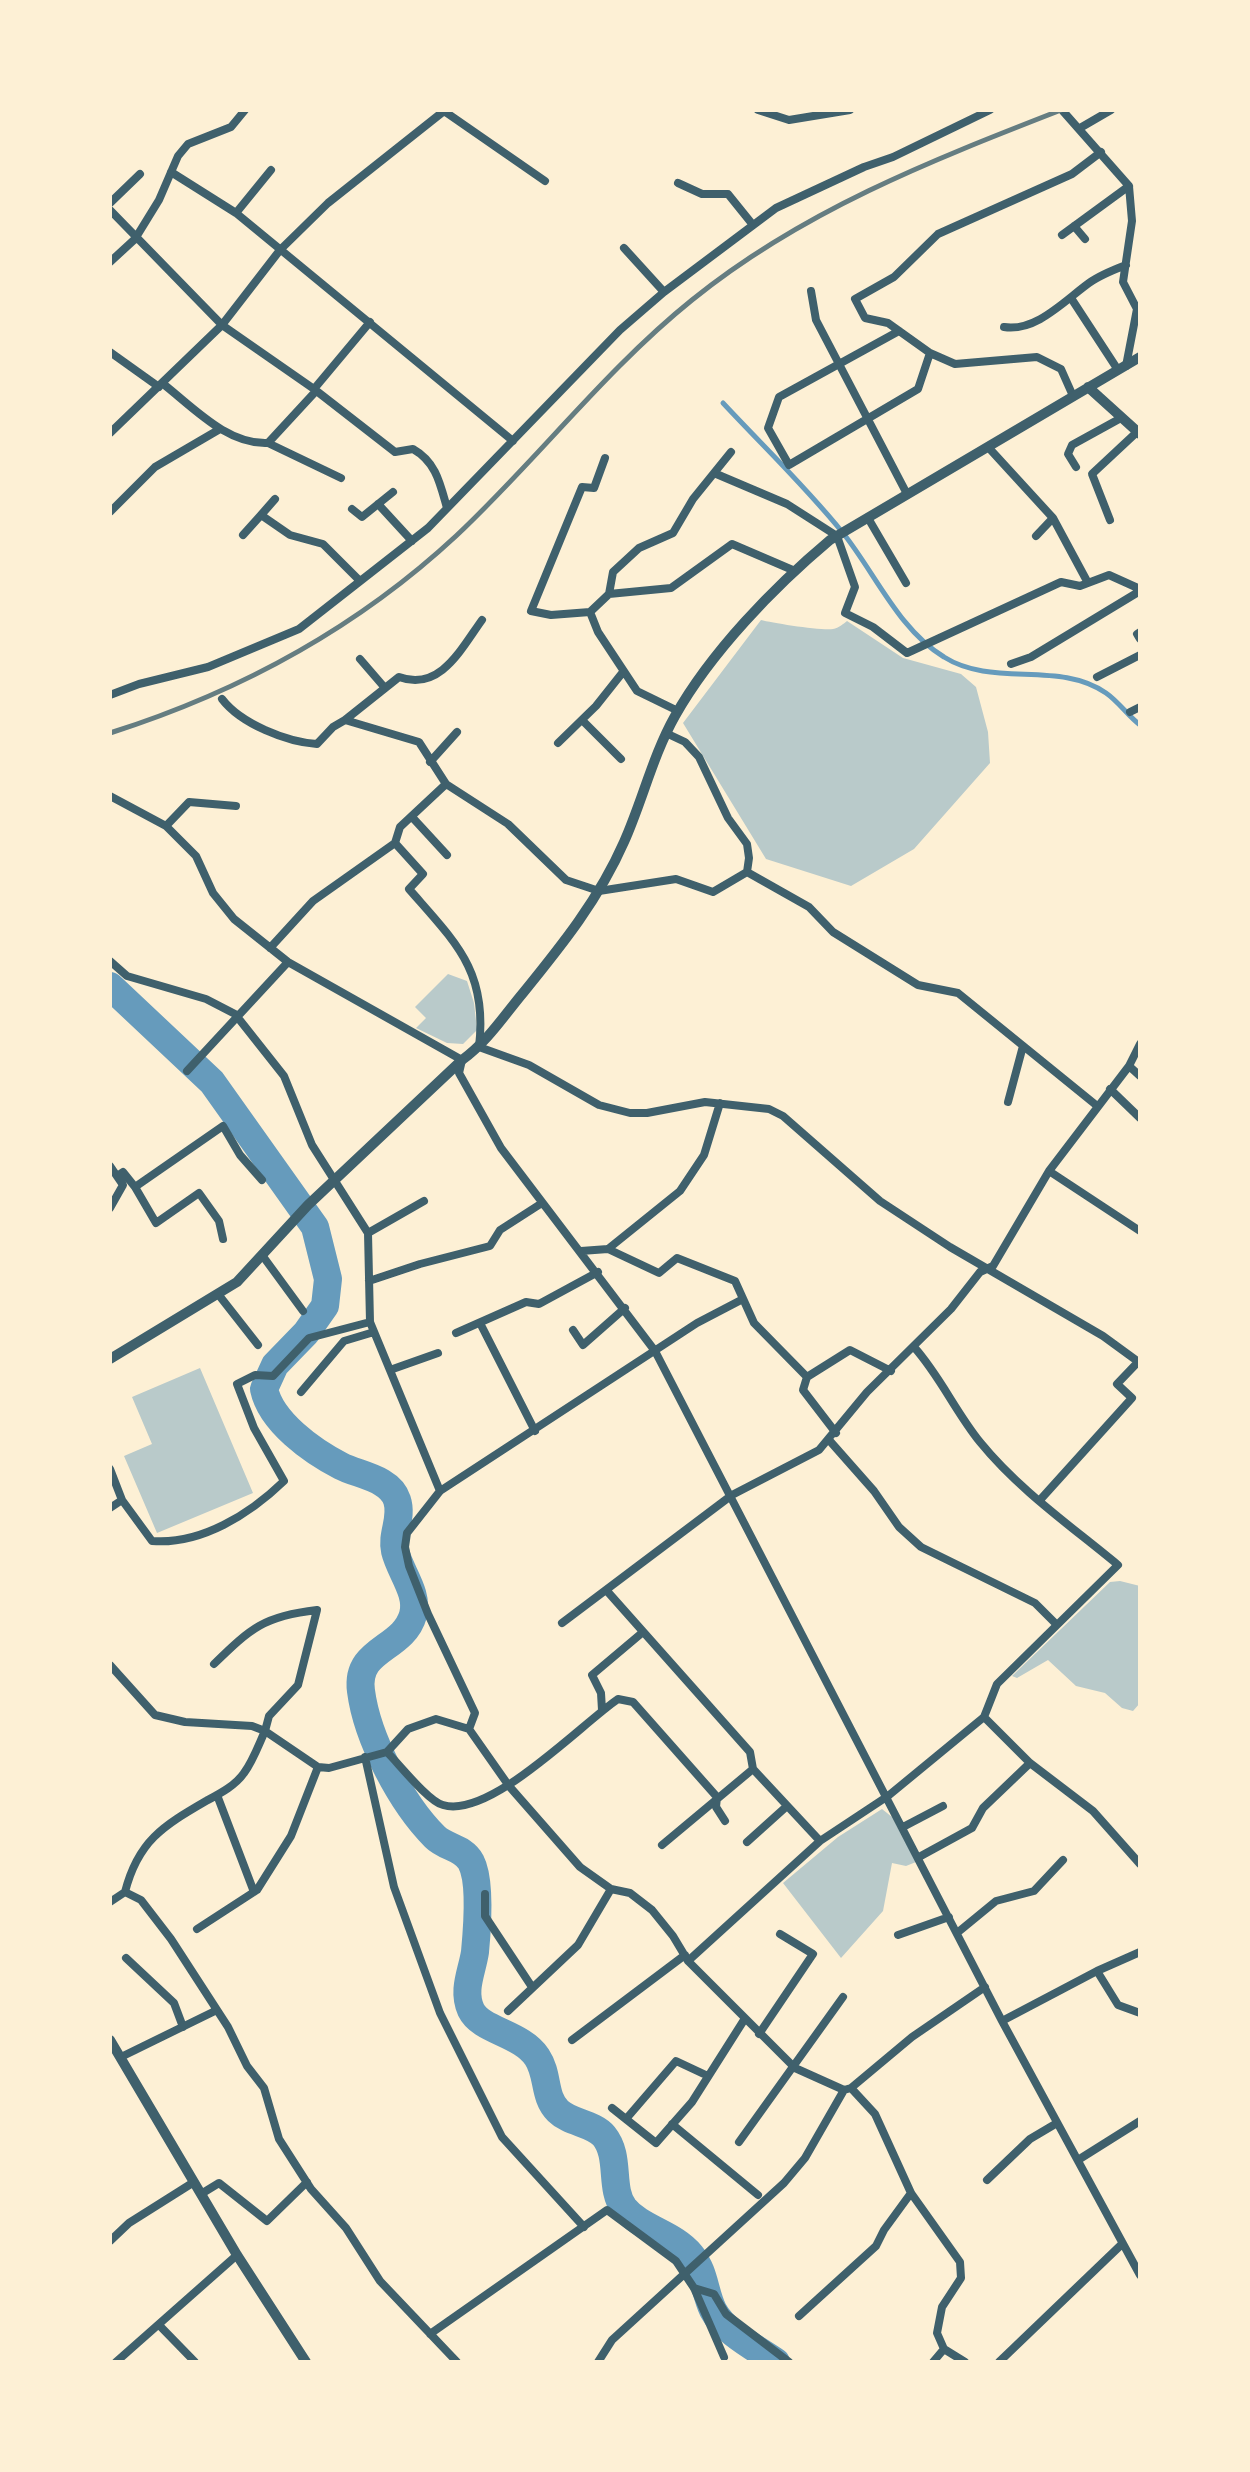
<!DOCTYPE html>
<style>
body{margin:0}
#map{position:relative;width:1250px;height:2472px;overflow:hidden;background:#fdf0d5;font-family:Montserrat,sans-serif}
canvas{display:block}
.frame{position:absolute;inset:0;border:112px solid #fdf0d5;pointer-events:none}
</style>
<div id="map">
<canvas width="1250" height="2472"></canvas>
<div class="frame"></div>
</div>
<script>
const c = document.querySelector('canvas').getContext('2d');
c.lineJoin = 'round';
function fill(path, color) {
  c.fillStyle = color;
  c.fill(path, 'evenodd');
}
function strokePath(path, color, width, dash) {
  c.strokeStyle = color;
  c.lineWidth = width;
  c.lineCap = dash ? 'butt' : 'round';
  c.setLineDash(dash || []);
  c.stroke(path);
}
const green = new Path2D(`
 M 761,620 C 772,623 823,631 833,629 C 839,628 843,624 847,621 L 903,658 L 961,674 L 976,687 L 988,732 L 990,763 L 914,849 L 851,886 L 766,859 L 683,723 Z
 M 448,974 L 467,981 L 474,1003 L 477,1030 L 463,1044 L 447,1043 L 416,1028 L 426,1018 L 415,1007 Z
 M 200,1368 L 253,1493 L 157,1533 L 124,1456 L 152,1444 L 132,1397 Z
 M 1120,1581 L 1140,1586 L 1140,1703 L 1133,1711 L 1122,1708 L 1105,1693 L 1076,1686 L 1048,1660 L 1017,1678 L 1012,1676 L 1110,1582 Z
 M 882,1809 L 892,1817 L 916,1862 L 906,1866 L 892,1863 L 883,1911 L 841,1958 L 783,1883 L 838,1837 Z`);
const stream = new Path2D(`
 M 723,403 C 763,446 806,487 843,533 C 875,573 899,630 944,657 C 993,688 1059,660 1106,693 C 1119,702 1128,716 1140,725`);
const river = new Path2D(`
 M 110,986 L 212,1082 L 315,1227 L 328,1279 L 325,1306 L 306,1333 L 275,1365 L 264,1389 C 271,1422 312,1451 341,1466 C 358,1475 390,1478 397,1500 C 403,1518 391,1534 395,1551 C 400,1572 419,1593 413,1615 C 403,1650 355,1648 361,1691 C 367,1738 401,1803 435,1837 C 446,1848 463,1847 471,1862 C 481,1881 477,1931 475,1952 C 472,1972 462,1990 471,2010 C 481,2031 521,2033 537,2057 C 549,2075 543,2096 558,2111 C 570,2123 593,2123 604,2136 C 621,2157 609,2188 624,2208 C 641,2229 673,2233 691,2255 C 705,2272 704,2291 713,2310 C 725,2333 756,2348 776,2362`);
const minor = new Path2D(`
 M 758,110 L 789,120 L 850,110
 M 1062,110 L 1129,186 L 1132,221 L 1123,282 L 1137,309 L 1126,366
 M 1080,128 L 1111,110
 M 171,172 L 236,213 L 513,441
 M 678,183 L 702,194 L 728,194 L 753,225
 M 110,203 L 140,174
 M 110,210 L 222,325 L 314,389 L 395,452 L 413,449 C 436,462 440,483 447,508
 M 236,213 L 271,170
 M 1074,226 L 1085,239
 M 1062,235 L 1129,186
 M 624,248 L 664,292
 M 110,262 L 135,239 L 159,200 L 178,156 L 188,144 L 231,127 L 245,110
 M 811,291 L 816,320 L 907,494
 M 1071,298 L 1118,370
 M 1004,327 C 1036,332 1064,301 1089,283 C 1100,275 1113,270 1126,265
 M 899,331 L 779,397 L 768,428 L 789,465 L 918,389 L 930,353
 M 110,352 L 159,387
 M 162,383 C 193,407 227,445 268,443 L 316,391
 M 314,389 L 370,322
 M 1073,396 L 1061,369 L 1037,357 L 955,364 L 930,353 L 888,323 L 865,318 L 855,299 L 894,277 L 938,234 L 1072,174 L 1101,152
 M 110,433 L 222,325 L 280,250 L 328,203 L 444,111 L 545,181
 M 268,443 L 341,478
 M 988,447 L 1053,518 L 1036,536
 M 605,458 L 594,488 L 582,487 L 531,611 L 551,615 L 590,612 L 609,594 L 671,588 L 732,544 L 795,571
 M 1076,467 L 1068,454 L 1072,445 L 1121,418
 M 714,473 L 787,504 L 837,536 L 855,587 L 845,613 L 873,627 L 907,653 L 1061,582 L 1080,586 L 1109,575 L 1140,589
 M 378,504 L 412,541
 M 352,509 L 362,517 L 393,492
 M 110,512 L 155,467 L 220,429
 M 261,515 L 275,499
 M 868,518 L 906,583
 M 1053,518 L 1088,583
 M 1110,520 L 1092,474 L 1137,432
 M 243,535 L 261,515 L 290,535 L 323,544 L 360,581
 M 609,594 L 613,572 L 639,548 L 673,533 L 693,499 L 731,452
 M 590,612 L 598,632 L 637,691 L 678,711
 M 1140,632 L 1137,634 L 1140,639
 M 360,659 L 385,688
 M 1011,664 L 1031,657 L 1140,591
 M 1097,677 L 1140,655
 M 110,695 L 139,684 L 208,667 L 299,629 L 428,528 L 620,330 L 664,292 L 776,208 L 864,167 L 893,157 L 990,110
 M 222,699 C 241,724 287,742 317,744 L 333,727 L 345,720 L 419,742 L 446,784 L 508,824 L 566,880 L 599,891 L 676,879 L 713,892 L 747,872 L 809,907 L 833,932 L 918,985 L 958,993 L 1096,1105
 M 1130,712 L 1140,707
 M 345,720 L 399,677 C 440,692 461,649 482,620
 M 582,720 L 621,759
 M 668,734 L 685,742 L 699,757 L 728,818 L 747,844 L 749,858 L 747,872
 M 558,743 L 596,706 L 623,672
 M 430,762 L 457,732
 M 110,796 L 166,826 L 196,856 L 213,893 L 234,919 L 288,962 L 462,1060 L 459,1073 L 501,1148 L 655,1351 L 1002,2021 L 1140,2275
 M 412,817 L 447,855
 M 166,826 L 189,802 L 236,806
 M 395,843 L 400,827 L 446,784
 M 270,948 L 313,901 L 395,843 L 423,874 L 409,889 C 456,943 488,971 479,1047 L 529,1065 L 599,1105 L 630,1113 L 647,1113 L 705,1102 L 769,1109 L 783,1116 L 880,1201 L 950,1247 L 1103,1336 L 1140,1363
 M 110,961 L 127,976 L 206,999 L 235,1014 L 284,1076 L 312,1145 L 368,1233 L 370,1322 L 440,1491
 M 1129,1066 L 1140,1076
 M 187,1071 L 288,962
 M 1110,1089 L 1140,1118
 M 1008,1102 L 1023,1046
 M 110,1166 L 123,1185 L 110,1208
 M 1049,1171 L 1140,1231
 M 117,1176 L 123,1172 L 135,1187 L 223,1126 L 240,1155 L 262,1180
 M 135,1187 L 156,1223 L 199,1193 L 219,1221 L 223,1239
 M 368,1233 L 424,1201
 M 608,1249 L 659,1273 L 677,1258 L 735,1281 L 754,1323 L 807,1377 L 850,1350 L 891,1371
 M 581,1251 L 608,1249 L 680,1191 L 704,1155 L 720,1103
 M 262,1255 L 303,1311
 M 369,1281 L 420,1264 L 490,1246 L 500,1230 L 542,1203
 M 218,1294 L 258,1345
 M 480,1323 L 535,1431
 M 573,1330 L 583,1345 L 625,1308
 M 456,1333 L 526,1302 L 539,1304 L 598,1272
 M 390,1370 L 438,1353
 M 807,1377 L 803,1390 L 836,1433
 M 301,1392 L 344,1341 L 374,1332
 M 829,1440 L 874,1491 L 899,1527 L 921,1547 L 1035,1603 L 1057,1625
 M 110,1469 L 122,1500 L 110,1508
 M 122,1500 L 152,1541 C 201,1545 250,1514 284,1481 L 254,1428 L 237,1384 L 255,1375 L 273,1376 L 309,1338 L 370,1322
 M 1040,1500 L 1132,1398 L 1117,1384 L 1138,1362
 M 607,1591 L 750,1752 L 753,1769
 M 562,1623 L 732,1495 L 819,1450 L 867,1392 L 951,1309 L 980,1272 L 993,1266 L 1049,1171 L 1129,1066 L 1140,1044
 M 110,1665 L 155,1715 L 185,1722 L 252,1726 L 265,1731 L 269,1716 L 298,1685 L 317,1610 C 264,1616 251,1628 214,1664
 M 602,1710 L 601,1693 L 592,1675 L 643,1632
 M 984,1717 L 1030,1763 L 1093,1811 L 1140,1864
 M 469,1729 L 509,1786 L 580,1867 L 611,1889 L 630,1893 L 652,1910 L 673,1936 L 688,1961 L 795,2068 L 844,2090
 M 387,1752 C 399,1764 428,1801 443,1805 C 490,1819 579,1726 618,1699 L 633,1702 L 717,1797 L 716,1807 L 725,1821
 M 365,1757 L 394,1887 L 440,2013 L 502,2137 L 584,2227
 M 217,1795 L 254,1892
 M 903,1827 L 943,1806
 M 747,1842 L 787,1806
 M 662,1845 L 753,1769 L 820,1841
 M 919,1857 L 972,1828 L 983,1808 L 1030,1763
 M 125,1892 L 141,1900 L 171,1939 L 228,2027 L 247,2066 L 264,2088 L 279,2139 L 311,2189 L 346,2228 L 380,2281 L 457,2362
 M 485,1894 L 485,1916 L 532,1987
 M 110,1902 L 125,1892 C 138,1841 163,1826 206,1801 C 219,1794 235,1786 244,1773 C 253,1761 259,1744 265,1731 L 318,1767 L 329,1768 L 387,1752 L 408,1729 L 436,1719 L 469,1729 L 475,1713 L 428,1614 L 409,1566 L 405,1547 L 407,1533 L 440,1491 L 697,1323 L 743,1299
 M 197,1929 L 257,1890 L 291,1836 L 318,1767
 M 957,1933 L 996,1901 L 1034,1891 L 1063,1860
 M 898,1935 L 949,1917
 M 126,1958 L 174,2003 L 183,2027
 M 688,1961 L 820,1841 L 888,1796 L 984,1717 L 997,1684 L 1118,1565 C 1071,1526 1019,1490 980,1442 C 955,1411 940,1376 914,1347
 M 1097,1971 L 1118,2005 L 1140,2013
 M 508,2011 L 578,1945 L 611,1889
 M 1002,2021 L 1097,1971 L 1140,1952
 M 759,2034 L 813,1954 L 780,1934
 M 572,2040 L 685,1955
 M 121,2057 L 217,2010
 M 851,2088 L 875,2114 L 911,2193 L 960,2262 L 961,2278 L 942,2307 L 937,2333 L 944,2349 L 965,2362
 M 612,2108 L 656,2143 L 692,2102 L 744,2020
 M 626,2119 L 676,2061 L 708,2076
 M 672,2124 L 758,2195
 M 739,2142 L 843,1997
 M 1078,2160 L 1140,2121
 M 987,2180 L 1030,2139 L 1057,2123
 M 201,2194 L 219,2183 L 267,2221 L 307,2182
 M 110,2241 L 129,2223 L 194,2182
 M 694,2288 L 714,2294 L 726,2314 L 789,2362
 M 799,2316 L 876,2246 L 884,2230 L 911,2193
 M 159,2325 L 195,2362
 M 430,2334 L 607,2210 L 676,2261 L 694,2288 L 724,2357
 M 116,2362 L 237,2255
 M 598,2362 L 612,2340 L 784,2183 L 805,2158 L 844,2090 L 851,2088 L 912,2037 L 985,1987
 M 933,2362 L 944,2349
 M 999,2362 L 1122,2244`);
const tertiary = new Path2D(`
 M 1088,387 L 1140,434
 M 110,1359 L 237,1282 L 308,1205 L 462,1060 C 487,1042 503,1017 523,993 C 562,945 599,899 624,842 C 642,802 653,755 675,716 C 711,652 774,587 830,540 L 1140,357
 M 110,2040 L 237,2255 L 306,2362`);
const rail = new Path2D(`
 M 110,733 C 239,692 357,628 456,536 C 536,461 606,369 692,300 C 802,211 930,161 1061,110`);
fill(green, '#b9caca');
strokePath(stream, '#669bbc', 5);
strokePath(river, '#669bbc', 28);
strokePath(minor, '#3f606c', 8);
strokePath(tertiary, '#3f606c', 10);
strokePath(rail, '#657d81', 5);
</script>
